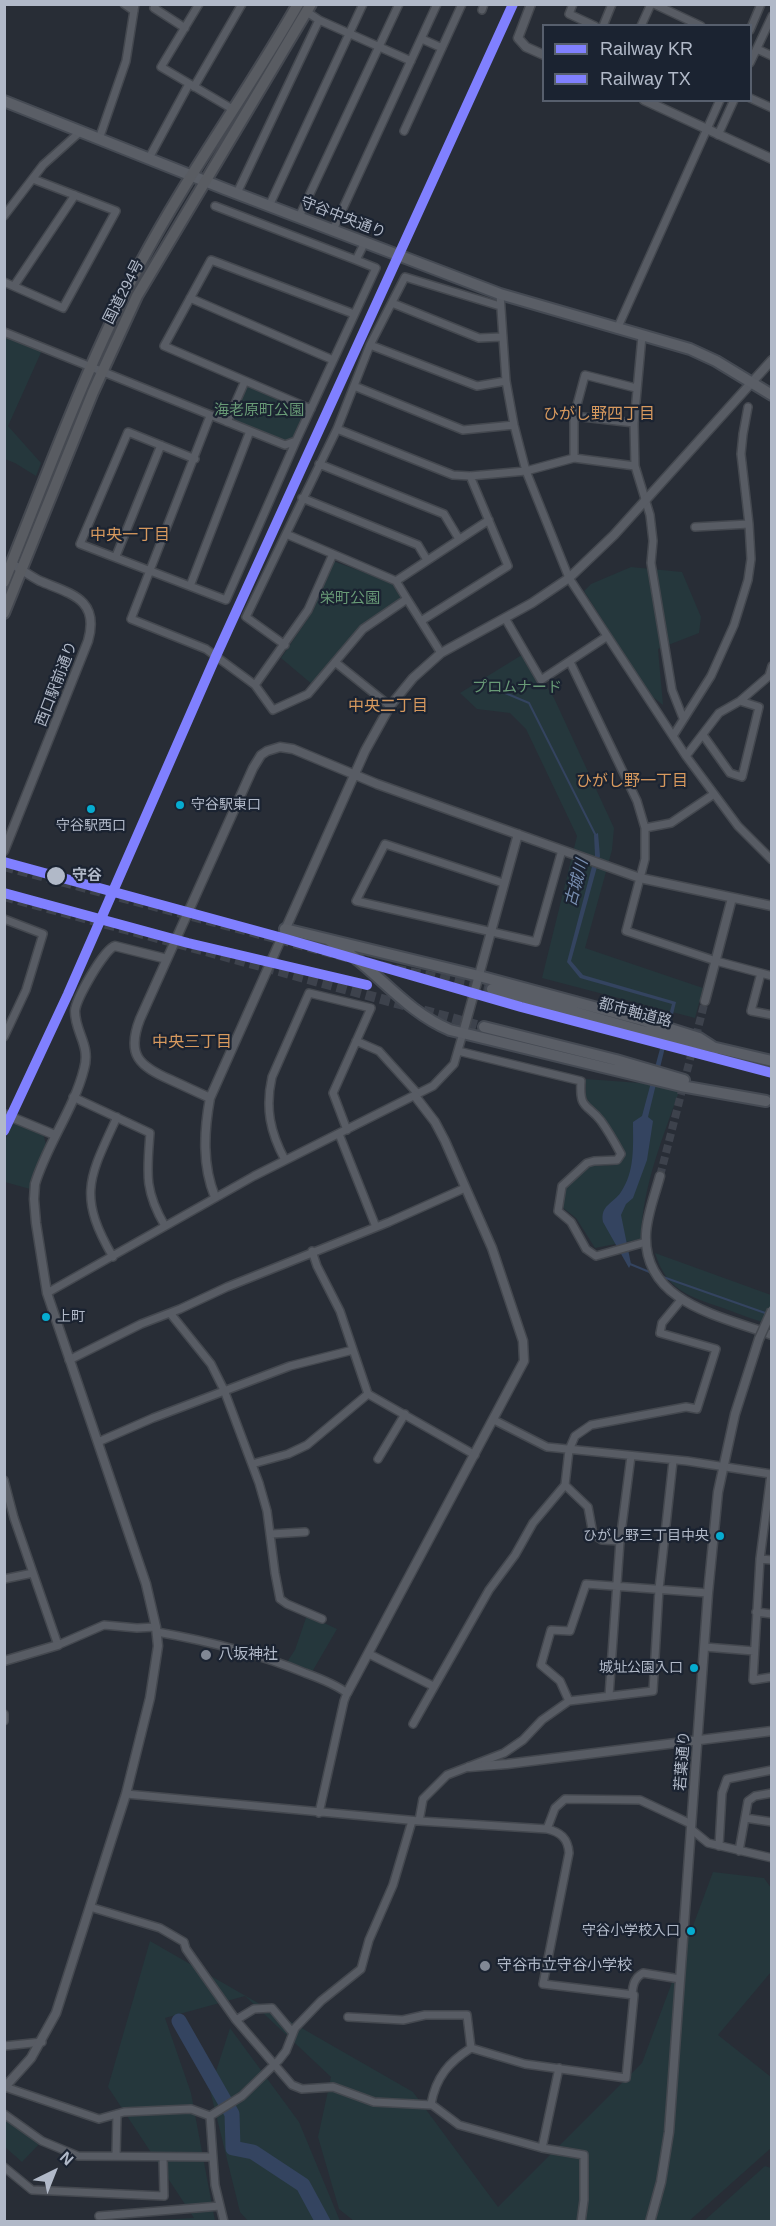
<!DOCTYPE html>
<meta charset="utf-8">
<style>
body{margin:0}
#map{position:relative;width:776px;height:2226px;overflow:hidden;background:#282d36;font-family:Helvetica,sans-serif}
canvas{display:block}
.frame{position:absolute;inset:0;border:6px solid #b1b9c8;pointer-events:none}
.legend{position:absolute;left:542px;top:24px;width:210px;height:78px;box-sizing:border-box;background:#1b2331;border:2px solid #575f6d;margin:0;padding:8px 10px;list-style:none;font-size:18px;color:#b1b9c8}
.legend li{display:flex;align-items:center;gap:12px;height:30px}
.legend b{width:30px;border:2px solid #575f6d}
.north{position:absolute;left:24px;top:2142px;width:60px;height:60px;-webkit-text-stroke:4px #1b2331;paint-order:stroke;rotate:43deg;font-size:16px;font-weight:700;line-height:24px;text-align:center;color:#b1b9c8}
.north::after{content:'';display:block;margin:auto;width:21px;height:27px;background:#b1b9c8;clip-path:polygon(50% 0,100% 100%,50% 72%,0 100%)}
</style>
<div id="map">
<canvas width="776" height="2226"></canvas>
<div class="frame"></div>
<ul class="legend">
<li><b style="height:8px;background:#8080ff"></b>Railway KR</li>
<li><b style="height:8px;background:#8080ff"></b>Railway TX</li>
</ul>
<div class="north">N</div>
</div>
<script>
const c = document.querySelector('canvas').getContext('2d');
c.lineJoin = 'round';
function fill(path, color) {
  c.fillStyle = color;
  c.fill(path, 'evenodd');
}
function strokePath(path, color, width, dash) {
  c.strokeStyle = color;
  c.lineWidth = width;
  c.lineCap = dash ? 'butt' : 'round';
  c.setLineDash(dash || []);
  c.stroke(path);
}
function label(font, color, halo, rows, align = 'center') {
  c.font = font + ' Helvetica,"Noto Sans JP",sans-serif';
  c.lineWidth = 4.5;
  c.setLineDash([]);
  c.textBaseline = 'middle';
  c.strokeStyle = halo;
  c.fillStyle = color;
  for (const [text, x, y, turn = 0] of rows) {
    c.save();
    c.translate(x, y);
    c.rotate((+turn || 0) * Math.PI / 180);
    c.textAlign = isNaN(turn) ? turn : align;
    if (halo) c.strokeText(text, 0, 0);
    c.fillText(text, 0, 0);
    c.restore();
  }
}
const green = new Path2D(`
 M 4,332 L 43,348 L 8,426 L 41,463 L 36,476 L 15,463 L 5,459 Z
 M 245,381 L 311,409 L 296,441 L 285,445 L 227,422 Z
 M 333,561 L 391,582 L 403,601 L 362,628 L 313,685 L 281,658 L 313,611 Z
 M 631,567 L 682,572 L 701,617 L 699,633 L 658,649 L 663,705 L 649,694 L 584,591 L 591,584 Z
 M 525,653 L 554,698 L 614,828 L 612,850 L 585,948 L 703,988 L 695,1018 L 542,978 L 577,836 L 526,729 L 510,713 L 477,709 L 460,693 Z
 M 586,1079 L 681,1086 C 664,1135 642,1186 641,1239 L 595,1248 L 576,1218 L 562,1207 L 564,1189 L 590,1166 L 616,1165 L 626,1154 L 604,1118 L 592,1108 L 586,1097 Z
 M 13,1122 L 43,1134 L 46,1144 L 30,1189 L 5,1182 L 5,1140 Z
 M 655,1253 L 771,1295 L 771,1325 C 755,1320 739,1314 723,1308 C 690,1297 666,1290 655,1253 Z
 M 307,1615 L 337,1629 L 312,1672 L 287,1662 L 295,1650 Z
 M 713,1872 L 764,1878 L 771,1888 L 771,1972 L 718,2035 L 771,2077 L 771,2148 L 689,2221 L 354,2221 L 339,2209 L 318,2137 L 331,2077 L 245,1996 L 165,2018 L 191,2093 L 215,2221 L 140,2221 L 194,2218 L 108,2087 L 150,1941 L 413,2092 L 498,2207 L 642,2063 Z
 M 230,2028 L 299,2122 L 340,2221 L 248,2221 L 240,2212 L 210,2090 Z
 M 4,2114 L 42,2141 L 22,2162 L 5,2147 Z
 M 765,2166 L 771,2168 L 771,2221 L 704,2221 Z`);
const water = new Path2D(`
 M 598,833 L 600,856 L 571,961 L 583,975 L 676,1002 L 648,1117 L 653,1121 L 647,1160 L 633,1198 L 626,1204 L 621,1215 L 631,1264 L 629,1268 L 603,1222 C 600,1205 613,1204 621,1192 C 635,1171 633,1147 633,1122 L 642,1116 L 672,1004 L 580,978 L 567,962 L 595,855 L 594,835 Z`);
const stream = new Path2D(`
 M 498,690 L 529,703 L 596,836
 M 630,1264 L 652,1273
 M 663,1277 L 768,1314`);
const river = new Path2D(`
 M 179,2021 L 232,2114 L 233,2148 L 253,2152 L 303,2185 L 323,2222`);
const tertiaryTunnel = new Path2D(`
 M 660,1176 L 705,1001`);
const primaryTunnel = new Path2D(`
 M 4,866 L 384,967 L 492,989
 M 4,896 L 484,1027`);
const minor = new Path2D(`
 M 124,4 L 134,11
 M 156,4 L 154,8 L 185,28
 M 199,4 L 161,67 L 234,110
 M 573,4 L 569,14 L 595,26
 M 654,4 L 701,26
 M 482,10 L 484,4
 M 307,12 L 319,20 L 411,61
 M 603,26 L 612,4
 M 641,26 L 651,4
 M 750,30 L 761,4
 M 422,39 L 442,48
 M 757,49 L 772,56
 M 750,63 L 772,16
 M 194,87 L 242,4
 M 750,98 L 772,108
 M 404,131 L 462,4
 M 718,135 L 734,100
 M 99,139 L 126,61 L 135,4
 M 149,158 L 189,84
 M 237,193 L 319,20
 M 215,206 L 356,260
 M 269,206 L 363,4
 M 4,216 L 43,165 L 81,131
 M 299,217 L 399,4
 M 333,230 L 437,4
 M 4,282 L 63,308 L 116,211 L 33,179
 M 14,286 L 75,195
 M 500,294 L 506,381 L 514,425 L 526,471 L 569,578 L 686,756 L 738,826 L 772,860
 M 190,298 L 333,360
 M 392,303 L 479,338 L 502,337
 M 617,329 L 720,100
 M 4,332 L 285,445 L 296,441 L 376,268 L 356,260 L 365,242
 M 642,336 L 634,423 L 635,466 L 650,515 L 653,541 L 651,563 L 672,690 L 683,718
 M 370,345 L 477,386 L 506,381
 M 354,386 L 463,430 L 514,425
 M 311,409 L 164,346 L 211,260 L 354,314
 M 210,416 L 131,619 L 206,649 L 255,685 L 308,610 L 333,554 L 286,534 L 337,429 L 370,345 L 405,277 L 500,306
 M 574,416 L 585,375 L 636,388
 M 227,422 L 245,381
 M 337,429 L 453,475 L 470,476 L 526,471 L 574,458 L 635,466
 M 574,458 L 574,416 L 634,423
 M 195,459 L 128,432 L 80,544 L 226,600 L 296,441
 M 319,464 L 444,514 L 459,539
 M 302,498 L 418,545 L 427,560
 M 695,527 L 749,524
 M 116,556 L 161,445
 M 396,581 L 489,520
 M 190,586 L 250,431
 M 407,599 L 441,653
 M 505,618 L 541,680 L 606,637
 M 421,621 L 508,566 L 470,476
 M 285,645 L 246,617 L 286,534
 M 335,662 L 390,706
 M 570,662 L 637,801 L 645,828 L 645,859 L 626,931 L 716,961 L 772,976
 M 255,685 L 273,710 L 308,694 L 363,629 L 407,599 L 396,581 L 333,554
 M 703,735 L 730,773 L 742,777 L 759,707 L 740,701
 M 673,736 L 711,676 L 734,625 L 748,580 L 751,559 L 749,524 L 741,454 L 743,434 L 748,407
 M 686,756 L 719,713 L 740,701 L 769,676 L 772,666
 M 645,828 L 671,823 L 714,794
 M 503,883 L 385,844 L 356,901 L 536,942 L 562,850
 M 4,919 L 43,934 L 26,990 L 4,1037
 M 761,973 L 751,1011 L 772,1015
 M 356,1041 L 379,1051 L 418,1094
 M 458,1051 L 581,1081 C 579,1110 587,1103 601,1121 C 609,1132 615,1143 621,1154 L 617,1160 L 594,1161 L 587,1163 L 562,1186 L 558,1211 L 571,1222 L 586,1249 L 596,1256 L 646,1242
 M 73,1097 L 150,1133 C 147,1173 144,1190 165,1226
 M 339,1134 L 376,1227
 M 285,1160 C 270,1132 265,1108 272,1077 L 309,993 L 371,1008 L 333,1093 L 347,1130
 M 312,1251 L 317,1266 L 340,1311 L 368,1394 L 475,1455
 M 113,1257 C 77,1195 89,1178 117,1117
 M 47,1293 L 254,1176 L 433,1086 L 454,1064 L 463,1033
 M 170,1313 L 211,1364 L 224,1390 L 259,1483 L 267,1511 L 275,1573 L 280,1599 L 287,1604 L 322,1619
 M 69,1360 L 141,1324 L 180,1309 L 227,1287 L 389,1222 L 465,1188
 M 494,1420 L 547,1447 L 687,1461 L 771,1474 L 760,1559 L 753,1680 L 772,1677
 M 98,1442 L 153,1418 L 290,1366 L 353,1350
 M 378,1459 L 405,1414
 M 252,1464 L 288,1454 L 307,1445 L 368,1394
 M 4,1480 L 14,1518 L 58,1645 L 104,1625 L 137,1628 L 156,1627
 M 565,1485 L 588,1507 L 593,1534 L 602,1540 L 620,1541
 M 271,1534 L 305,1532
 M 760,1559 L 772,1560
 M 4,1579 L 33,1573
 M 756,1612 L 772,1614
 M 157,1632 C 208,1641 257,1653 305,1673 C 319,1678 335,1684 347,1693 L 344,1701 L 319,1813
 M 705,1647 L 754,1651
 M 369,1654 L 433,1686
 M 609,1696 L 620,1541 L 631,1456
 M 569,1701 L 560,1681 L 541,1665 L 551,1630 L 570,1631 L 586,1584 L 708,1593
 M 4,1714 L 4,1721
 M 413,1724 L 489,1590 L 515,1555 L 533,1523 L 565,1485 L 569,1450 L 575,1436 L 591,1425 L 686,1407 L 697,1409 L 716,1349 L 660,1333 L 662,1323 L 681,1300
 M 126,1794 L 419,1821 L 547,1829 L 555,1808 L 565,1799 L 640,1800 L 691,1824
 M 745,1818 L 772,1822
 M 419,1821 L 423,1799 L 447,1775 L 504,1753 L 523,1740 L 542,1720 L 569,1701 L 653,1691 L 659,1589 L 673,1461
 M 547,1829 C 560,1832 568,1838 569,1853 L 543,1984 L 634,1995 L 626,2078 L 525,2064 L 471,2048 C 449,2062 436,2077 431,2104 L 459,2125 L 542,2148 L 584,2155 L 584,2200 L 581,2222
 M 691,1829 L 708,1843 L 772,1858
 M 719,1846 L 722,1793 L 727,1779 L 772,1770
 M 739,1851 L 748,1801 L 755,1796 L 772,1793
 M 90,1907 L 160,1928 L 184,1942 L 186,1949 L 236,2020 L 292,2085 L 302,2089 L 333,2087 L 374,2102 L 432,2105
 M 632,1994 C 633,1985 634,1978 643,1973 L 680,1979
 M 348,2017 L 403,2020 L 425,2015 L 467,2015 L 471,2048
 M 236,2020 L 254,2009 L 272,2008 L 293,2033
 M 4,2046 L 42,2042
 M 5,2087 L 99,2119 L 124,2112 L 191,2109 L 210,2116
 M 4,2114 L 42,2141 L 78,2156 L 213,2157
 M 542,2148 L 559,2068
 M 116,2156 L 117,2114
 M 4,2167 L 32,2190 L 164,2196 L 163,2157
 M 99,2216 L 220,2206
 M 224,2222 L 215,2185 L 210,2116 L 242,2096 L 279,2060 L 286,2051 L 295,2028 L 321,2001 L 361,1969 L 369,1940 L 393,1885 L 412,1821`);
const tertiary = new Path2D(`
 M 531,4 L 518,38 L 526,47 L 544,55
 M 644,100 L 772,159
 M 4,851 L 88,641 C 100,599 71,594 40,581 C 30,576 21,569 12,564
 M 705,1001 L 732,898
 M 463,1033 L 518,834
 M 210,1098 C 197,1092 184,1086 171,1080 C 139,1066 126,1055 140,1019 L 253,768 L 261,755 L 267,751 L 280,747 L 293,749 L 377,784 L 640,878 L 772,906
 M 4,1114 L 55,1135
 M 660,1176 C 655,1195 647,1214 646,1234 C 643,1303 721,1316 772,1335
 M 215,1197 C 202,1165 204,1131 210,1098 L 365,751 L 390,706 L 413,678 L 441,653 L 532,603 L 569,578 L 614,535 L 772,360
 M 4,1661 L 58,1645
 M 347,1693 L 524,1361 L 523,1341 L 492,1248 L 445,1141 L 435,1122 L 415,1096
 M 469,1767 L 507,1764 L 772,1731
 M 4,2088 L 31,2058 L 56,2013 L 126,1794 L 150,1698 L 158,1646 L 156,1627 L 146,1584 L 47,1293 L 36,1223 L 34,1199 L 35,1184 C 47,1144 74,1109 84,1069 C 91,1045 75,1033 75,1011 C 76,999 104,949 115,946 L 167,959
 M 650,2222 L 661,2182 L 669,2132 L 708,1593 L 718,1492 L 735,1414 L 759,1339`);
const primary = new Path2D(`
 M 4,101 L 225,189 L 500,294 L 690,349 L 716,361 L 772,395
 M 285,929 L 479,976 L 642,1020 L 699,1038 L 716,1049
 M 330,941 C 375,966 402,1010 450,1030 L 681,1086 L 766,1101
 M 492,989 L 639,1030 L 772,1061
 M 484,1027 L 616,1060 L 684,1080`);
const trunk = new Path2D(`
 M 4,582 C 47,475 86,366 140,264 C 187,175 248,92 298,4
 M 4,613 L 93,392 L 137,296 L 311,4`);
const tertiaryBridge = new Path2D(`
 M 759,1339 L 772,1310`);
const rail1 = new Path2D(`
 M 4,1131 L 68,994 L 216,656 L 513,4`);
const rail2 = new Path2D(`
 M 4,862 L 286,939 L 521,1007 L 772,1073
 M 4,893 L 188,943 L 367,985`);
const markers = [
 [180,805,5,"#06acd0"],
 [91,809,5,"#06acd0"],
 [56,876,10,"#b1b9c8"],
 [46,1317,5,"#06acd0"],
 [720,1536,5,"#06acd0"],
 [206,1655,6,"#818895"],
 [694,1668,5,"#06acd0"],
 [691,1931,5,"#06acd0"],
 [485,1966,6,"#818895"]
];
const busNames = [
 ["守谷駅東口",191,805,"left"],
 ["守谷駅西口",91,826,"center"],
 ["上町",57,1317,"left"],
 ["ひがし野三丁目中央",709,1536],
 ["城址公園入口",683,1668],
 ["守谷小学校入口",680,1931]
];
const streetNames = [
 ["守谷中央通り",343,218,21],
 ["国道294号",124,292,-63],
 ["西口駅前通り",57,684,-69],
 ["都市軸道路",635,1013,15],
 ["若葉通り",683,1761,-86]
];
const parkNames = [
 ["海老原町公園",259,411],
 ["栄町公園",350,599],
 ["プロムナード",517,688]
];
const stopNames = [
 ["守谷",72,876]
];
const poiNames = [
 ["八坂神社",218,1655],
 ["守谷市立守谷小学校",497,1966]
];
const neighbourhoodNames = [
 ["ひがし野四丁目",599,415],
 ["中央一丁目",130,536],
 ["中央二丁目",388,707],
 ["ひがし野一丁目",632,782],
 ["中央三丁目",192,1043]
];
const waterNames = [
 ["古城川",577,883,-75]
];
fill(green, '#25373c');
fill(water, '#344460');
strokePath(stream, '#344460', 2);
strokePath(river, '#344460', 15);
strokePath(tertiaryTunnel, '#3d424c', 8, [8, 4]);
strokePath(primaryTunnel, '#3d424c', 10, [10, 5]);
strokePath(minor, '#44484f', 10);
strokePath(tertiary, '#44484f', 11);
strokePath(primary, '#454a53', 14);
strokePath(trunk, '#454951', 14);
strokePath(minor, '#585c64', 7);
strokePath(tertiary, '#585c64', 8);
strokePath(primary, '#5a5e66', 10);
strokePath(trunk, '#595c62', 10);
strokePath(tertiaryBridge, '#44484f', 11, []);
strokePath(tertiaryBridge, '#585c64', 8);
strokePath(rail1, '#8080ff', 10);
strokePath(rail2, '#8080ff', 10);
for (const [x, y, r, color] of markers) {
  const dot = new Path2D();
  dot.arc(x, y, r, 0, 2 * Math.PI);
  c.fillStyle = color;
  c.fill(dot);
  strokePath(dot, '#1b2331', 2);
}
label('14px', '#b1b9c8', '#1b2331', busNames, 'right');
label('15px', '#b1b9c8', '#1b2331', streetNames);
label('15px', '#689a76', '#1b2331', parkNames);
label('bold 15px', '#b1b9c8', '#1b2331', stopNames, 'left');
label('15px', '#b1b9c8', '#1b2331', poiNames, 'left');
label('16px', '#d7995e', '#1b2331', neighbourhoodNames);
label('italic 16px', '#788eb1', '#1b2331', waterNames);
</script>
